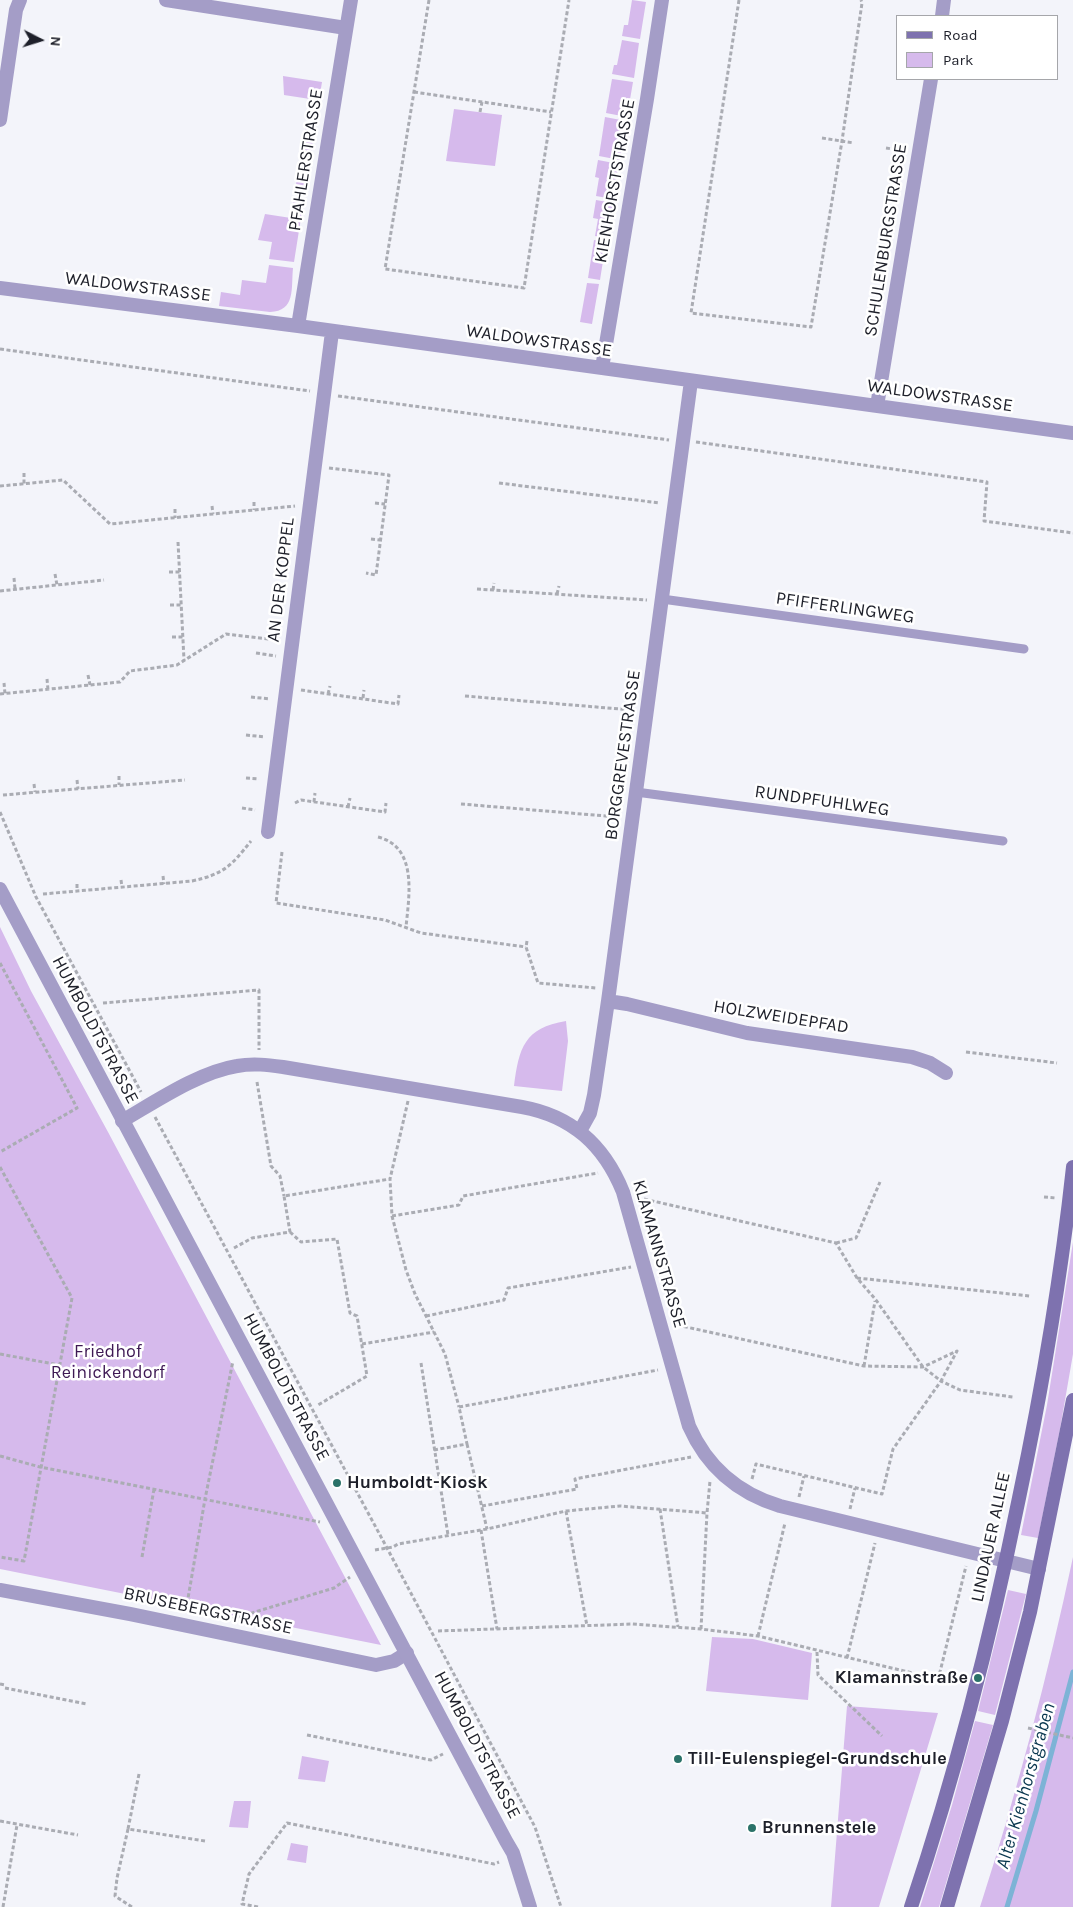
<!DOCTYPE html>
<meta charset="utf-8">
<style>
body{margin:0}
#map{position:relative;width:1073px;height:1907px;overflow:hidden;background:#f3f4fa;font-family:Karla,sans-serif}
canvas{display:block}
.legend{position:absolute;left:896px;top:15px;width:162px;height:65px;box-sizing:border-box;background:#fff;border:1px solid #a5a6aa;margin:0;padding:6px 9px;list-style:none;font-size:15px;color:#1e202a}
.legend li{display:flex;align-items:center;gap:10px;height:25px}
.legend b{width:25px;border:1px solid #a5a6aa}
.north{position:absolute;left:15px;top:15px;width:50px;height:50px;-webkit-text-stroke:4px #fff;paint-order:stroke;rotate:95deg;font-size:14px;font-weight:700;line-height:20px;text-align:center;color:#1e202a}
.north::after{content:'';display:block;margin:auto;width:18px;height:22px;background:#1e202a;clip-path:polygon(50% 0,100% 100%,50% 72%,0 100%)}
</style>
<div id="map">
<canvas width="1073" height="1907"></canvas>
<ul class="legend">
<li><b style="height:6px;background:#7e72af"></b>Road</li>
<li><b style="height:14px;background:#d6baec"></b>Park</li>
</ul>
<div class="north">N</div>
</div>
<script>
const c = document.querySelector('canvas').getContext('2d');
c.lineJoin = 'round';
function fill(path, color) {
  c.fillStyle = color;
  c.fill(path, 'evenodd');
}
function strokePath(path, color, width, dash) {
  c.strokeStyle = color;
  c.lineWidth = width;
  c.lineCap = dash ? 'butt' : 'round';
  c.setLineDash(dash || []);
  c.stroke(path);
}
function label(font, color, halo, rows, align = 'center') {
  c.font = font + ' Karla,sans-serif';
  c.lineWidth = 5;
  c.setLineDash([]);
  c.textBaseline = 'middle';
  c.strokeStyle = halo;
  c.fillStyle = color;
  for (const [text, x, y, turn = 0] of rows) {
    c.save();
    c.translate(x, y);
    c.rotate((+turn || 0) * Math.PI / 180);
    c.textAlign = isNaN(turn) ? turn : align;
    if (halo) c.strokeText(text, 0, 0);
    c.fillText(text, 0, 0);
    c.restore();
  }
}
const green = new Path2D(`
 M 632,0 L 646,2 L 640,39 L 622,36 L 624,25 L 628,25 Z
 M 622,40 L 639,43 L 634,78 L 612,74 L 614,65 L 617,65 Z
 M 283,76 L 322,82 L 316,119 L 307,117 L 310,99 L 284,95 Z
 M 612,79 L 633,82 L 627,117 L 606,113 Z
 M 454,109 L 502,115 L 495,166 L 446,161 Z
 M 605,117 L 626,121 L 620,160 L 599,156 Z
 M 306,123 L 315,125 L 311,154 L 302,152 Z
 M 300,160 L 309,162 L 305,192 L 295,191 Z
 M 598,160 L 619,164 L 613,199 L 596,196 L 599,178 L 595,177 Z
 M 294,197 L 304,199 L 294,262 L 269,259 L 272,242 L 258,240 L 265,214 L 291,218 Z
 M 596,200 L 613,203 L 607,238 L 595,236 L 598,219 L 593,218 Z
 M 594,240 L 606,242 L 600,280 L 588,278 Z
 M 269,265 L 293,268 C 291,288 296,311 270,312 L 219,306 L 221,292 L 240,295 L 242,280 L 266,283 Z
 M 587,283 L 599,284 L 592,324 L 580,322 Z
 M 0,927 L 31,991 L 108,1132 L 381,1645 L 0,1569 Z
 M 566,1021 L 568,1041 L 562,1091 L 514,1086 C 519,1048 524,1028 566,1021 Z
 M 1073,1242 L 1073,1354 L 1060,1429 L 1038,1538 L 1021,1535 L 1047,1405 Z
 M 1073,1557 L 1073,1907 L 980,1907 C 1017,1792 1048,1675 1073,1557 Z
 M 1008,1590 L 1026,1594 L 995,1715 L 978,1711 Z
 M 712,1637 L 753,1639 L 812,1653 L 808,1700 L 706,1691 Z
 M 847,1706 L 938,1713 L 879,1907 L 831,1907 Z
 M 975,1721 L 993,1725 L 939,1907 L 920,1907 L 952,1805 Z
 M 302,1756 L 329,1761 L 325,1782 L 298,1779 Z
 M 234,1801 L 251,1801 L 248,1828 L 229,1827 Z
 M 291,1843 L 308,1846 L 306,1863 L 287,1860 Z`);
const stream = new Path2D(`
 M 1007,1907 L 1036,1811 L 1073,1672`);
const path = new Path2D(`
 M 429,0 L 385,269 L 524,288 L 569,0
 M 739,0 L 691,313 L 811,327 L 842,141 L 862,3 L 861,0
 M 414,92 L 551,112
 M 480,112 L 482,102
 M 822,138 L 854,143
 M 886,148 L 905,151
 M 0,349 L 310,391
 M 338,396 L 669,440
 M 696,442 L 987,482 L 984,521 L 1073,533
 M 329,468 L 389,475 L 376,575 L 366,573
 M 24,473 L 24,484
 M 499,483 L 660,503
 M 0,486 L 63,480 L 110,524 L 295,506
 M 254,502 L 254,510
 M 375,503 L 385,504
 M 212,506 L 213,514
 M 175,509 L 175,518
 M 371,539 L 380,540
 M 178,542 L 184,660
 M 169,572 L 180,572
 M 55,574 L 57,585
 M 14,578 L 15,589
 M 477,589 L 647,600
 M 493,590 L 494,583
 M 0,591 L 104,580
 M 557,594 L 559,586
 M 170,605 L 181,605
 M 172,637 L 183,637
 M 256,653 L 276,656
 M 88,675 L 90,685
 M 47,679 L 48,690
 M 4,683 L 5,694
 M 301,690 L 398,704 L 399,695
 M 0,694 L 120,682 L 130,671 L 177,665 L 226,634 L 278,640
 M 328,694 L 330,686
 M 465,696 L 632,710
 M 251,697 L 270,699
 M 363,698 L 364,690
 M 246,735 L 265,737
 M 119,776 L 119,785
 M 246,778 L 259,779
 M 77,780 L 78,789
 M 34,784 L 35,792
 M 3,795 L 185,780
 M 314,802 L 315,793
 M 295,803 L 301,800 L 385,812 L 386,803
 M 461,804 L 618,817
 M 348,807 L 350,798
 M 242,808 L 255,810
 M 0,812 L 36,897 L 141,1092
 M 378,837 C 418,847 409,896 406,927
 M 282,852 L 276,903 L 385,920 L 421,933 L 526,947
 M 163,876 L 164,884
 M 121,880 L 122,887
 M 77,884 L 77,891
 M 43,894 L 192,881 C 224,874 231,866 251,841
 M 527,941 L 526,947 L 538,983 L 596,988
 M 0,963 L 77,1108 L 0,1152
 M 103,1003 L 259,990 L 259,1050
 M 966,1052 L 1057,1063
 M 257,1082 L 271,1166 L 280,1176 L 284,1196
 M 408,1101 L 390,1179 L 392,1216 L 406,1270 L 415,1294 L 445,1354 L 459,1407
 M 155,1117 L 387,1548 L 535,1827 L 561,1907
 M 0,1167 L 72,1298 L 24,1561 L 0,1557
 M 1044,1197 L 1056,1198
 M 644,1199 L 836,1243 L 857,1278 L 876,1300 L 923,1367 L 941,1381 L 957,1351 L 923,1367 L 864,1366 L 677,1325
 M 392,1216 L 459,1205 L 463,1196 L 598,1173
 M 290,1232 L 301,1242 L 337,1239 L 350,1313 L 357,1316 L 367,1376 L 318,1405
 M 836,1243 L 856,1238 L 880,1182
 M 234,1248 L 252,1238 L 290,1232 L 284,1196 L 390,1179
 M 857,1278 L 1030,1296
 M 426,1316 L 504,1300 L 508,1288 L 631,1267
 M 362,1344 L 434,1332
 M 0,1354 L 59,1365
 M 421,1363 L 448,1535
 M 864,1366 L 875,1301
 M 467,1444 L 487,1529
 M 434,1450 L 467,1444 L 459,1407 L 658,1370
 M 0,1456 L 40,1467 L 320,1522
 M 752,1479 L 756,1464 L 882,1494 L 893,1449 L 941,1381 L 960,1390 L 1013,1397
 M 799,1497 L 804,1476
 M 482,1506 L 577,1489 L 575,1479 L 691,1457
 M 660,1509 L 678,1627
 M 850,1509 L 855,1488
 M 566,1511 L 587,1626
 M 481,1530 L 497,1629
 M 375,1550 L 393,1547 L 398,1544 L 487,1529 L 566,1511 L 620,1506 L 707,1513 L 710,1481
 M 142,1557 L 154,1489
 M 186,1610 L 205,1499 L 233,1361
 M 232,1619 L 334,1588 L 350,1577
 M 701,1629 L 707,1513
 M 438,1631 L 632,1624 L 701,1629 L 758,1636 L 950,1682
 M 758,1636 L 785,1523
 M 817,1652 L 818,1675 L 882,1736
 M 847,1658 L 875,1543
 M 938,1680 L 966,1566
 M 0,1684 L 5,1685
 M 5,1688 L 87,1704
 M 1028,1728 L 1073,1738
 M 307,1735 L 431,1760 L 443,1754
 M 139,1774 L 128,1829 L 205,1841
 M 0,1821 L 78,1835
 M 128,1829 L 117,1878 L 115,1896 L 132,1907
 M 3,1907 L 17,1825
 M 258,1907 L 242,1904 L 249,1874 L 287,1823 L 494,1864 L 499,1862`);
const service = new Path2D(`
 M 662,599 L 1024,649
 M 636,792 L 1003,841`);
const minor = new Path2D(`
 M 166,0 L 346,28
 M 942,16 L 944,0
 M 0,120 L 16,10 L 20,0
 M 0,288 L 298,326 L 1073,433
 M 298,326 L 351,0
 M 602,368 L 647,99 L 662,0
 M 877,406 L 931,79
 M 268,832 L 332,332
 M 608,1001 L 627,1004 L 747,1033 L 912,1057 L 930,1063 L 946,1073
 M 122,1121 C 155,1102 199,1072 237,1066 C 253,1063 268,1065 283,1067 L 522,1107 C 572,1116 604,1145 623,1192 L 689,1426 C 707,1467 737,1493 780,1506 L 1039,1569
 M 580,1131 L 590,1113 L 594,1095 L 608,1001 L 691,381
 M 0,1590 L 130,1614 L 376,1665 L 394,1661 L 407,1653`);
const tertiary = new Path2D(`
 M 0,889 L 506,1841 L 513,1853 L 530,1907`);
const secondary = new Path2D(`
 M 911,1907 C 956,1773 991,1636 1019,1498 C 1042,1389 1061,1278 1073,1167
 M 947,1907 L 1002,1721 L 1030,1612 L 1073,1400`);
const markers = [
 [337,1483,5,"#2b7269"],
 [978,1678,5,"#2b7269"],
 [678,1759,5,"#2b7269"],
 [752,1828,5,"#2b7269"]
];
const streetNames = [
 ["PFAHLERSTRASSE",306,160,-81],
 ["KIENHORSTSTRASSE",615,181,-80],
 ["SCHULENBURGSTRASSE",886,240,-81],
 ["WALDOWSTRASSE",138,287,7],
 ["WALDOWSTRASSE",539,341,8],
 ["WALDOWSTRASSE",940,396,8],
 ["AN DER KOPPEL",281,580,-83],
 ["PFIFFERLINGWEG",845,608,8],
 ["BORGGREVESTRASSE",623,755,-82],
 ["RUNDPFUHLWEG",822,801,8],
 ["HOLZWEIDEPFAD",781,1017,9],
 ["HUMBOLDTSTRASSE",95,1030,62],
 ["KLAMANNSTRASSE",659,1254,74],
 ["HUMBOLDTSTRASSE",286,1387,62],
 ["LINDAUER ALLEE",991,1537,-78],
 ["BRUSEBERGSTRASSE",208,1611,12],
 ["HUMBOLDTSTRASSE",477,1745,62]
];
const parkNames = [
 ["Friedhof",108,1352],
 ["Reinickendorf",108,1373]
];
const poiNames = [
 ["Humboldt-Kiosk",347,1483],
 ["Klamannstraße",968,1678,"right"],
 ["Till-Eulenspiegel-Grundschule",688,1759],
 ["Brunnenstele",762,1828]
];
const waterNames = [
 ["Alter Kienhorstgraben",1026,1786,-74]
];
fill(green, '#d6baec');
strokePath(stream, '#7db3d6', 5);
strokePath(path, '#aaacb3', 3, [4, 2.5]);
strokePath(service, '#a49dc7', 9);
strokePath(minor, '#a49dc7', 14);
strokePath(tertiary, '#a49dc7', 14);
strokePath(secondary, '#7e72af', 14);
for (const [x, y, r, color] of markers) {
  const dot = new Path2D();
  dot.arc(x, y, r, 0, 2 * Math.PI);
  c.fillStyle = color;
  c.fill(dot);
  strokePath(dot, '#fff', 2);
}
label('18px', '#1e202a', '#fff', streetNames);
label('18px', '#3e1954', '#fff', parkNames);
label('bold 18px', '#1e202a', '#fff', poiNames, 'left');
label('italic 19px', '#08364e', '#fff', waterNames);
</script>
